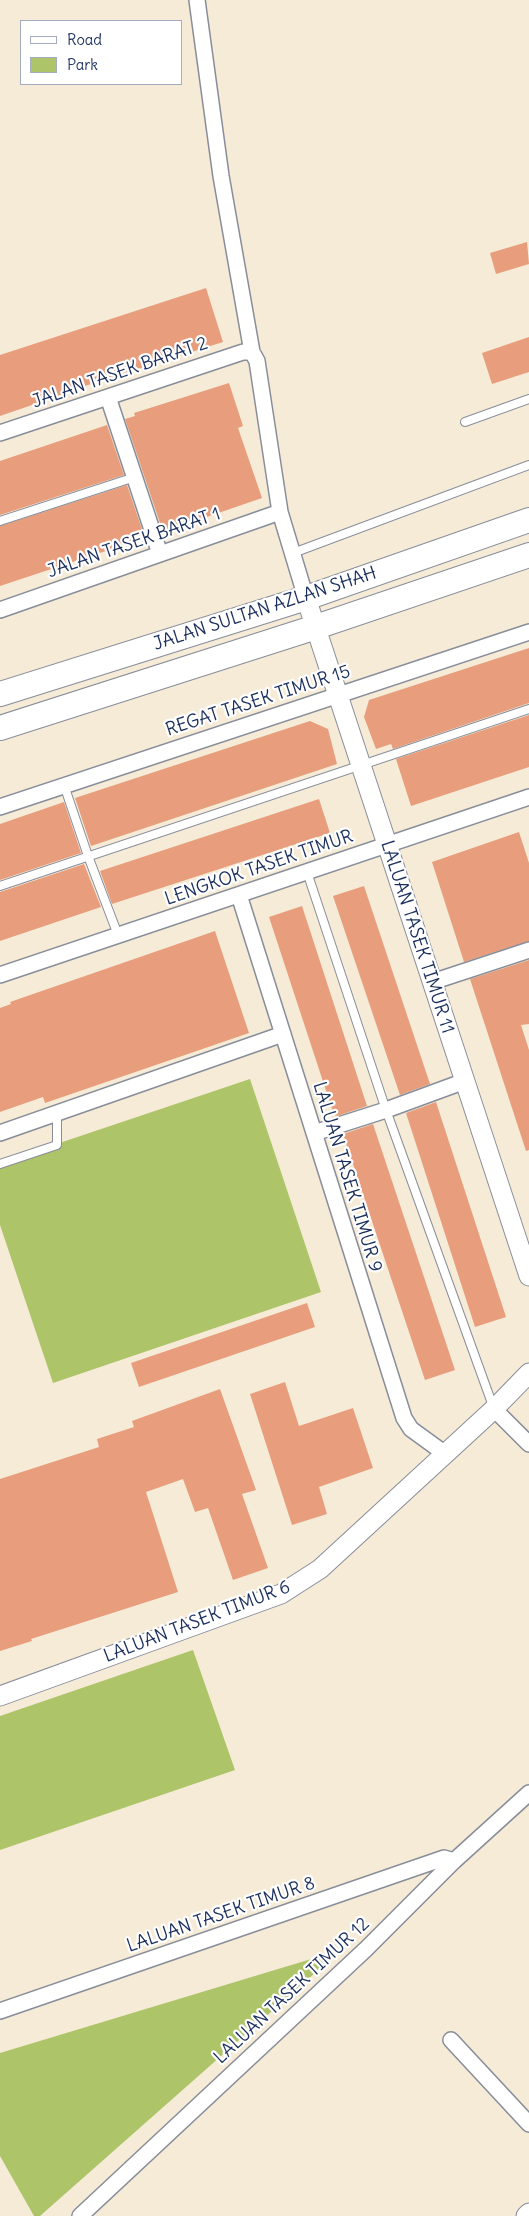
<!DOCTYPE html>
<style>
body{margin:0}
#map{position:relative;width:529px;height:2216px;overflow:hidden;background:#f5ebd7;font-family:Delius,sans-serif}
canvas{display:block}
.legend{position:absolute;left:20px;top:20px;width:162px;height:65px;box-sizing:border-box;background:#fff;border:1px solid #a4acbf;margin:0;padding:6px 9px;list-style:none;font-size:15px;color:#1b2f5e}
.legend li{display:flex;align-items:center;gap:10px;height:25px}
.legend b{width:25px;border:1px solid #a4acbf}
</style>
<div id="map">
<canvas width="529" height="2216"></canvas>
<ul class="legend">
<li><b style="height:6px;background:#fff"></b>Road</li>
<li><b style="height:14px;background:#aec468"></b>Park</li>
</ul>
</div>
<script>
const c = document.querySelector('canvas').getContext('2d');
c.lineJoin = 'round';
function fill(path, color) {
  c.fillStyle = color;
  c.fill(path, 'evenodd');
}
function strokePath(path, color, width, dash) {
  c.strokeStyle = color;
  c.lineWidth = width;
  c.lineCap = dash ? 'butt' : 'round';
  c.setLineDash(dash || []);
  c.stroke(path);
}
function label(font, color, halo, rows, align = 'center') {
  c.font = font + ' Delius,sans-serif';
  c.lineWidth = 4.5;
  c.setLineDash([]);
  c.textBaseline = 'middle';
  c.strokeStyle = halo;
  c.fillStyle = color;
  for (const [text, x, y, turn = 0] of rows) {
    c.save();
    c.translate(x, y);
    c.rotate((+turn || 0) * Math.PI / 180);
    c.textAlign = isNaN(turn) ? turn : align;
    if (halo) c.strokeText(text, 0, 0);
    c.fillText(text, 0, 0);
    c.restore();
  }
}
const green = new Path2D(`
 M 250,1079 L 321,1292 L 53,1383 L 0,1225 L 0,1163 Z
 M 193,1650 L 235,1770 L 0,1850 L 0,1716 Z
 M 341,1950 L 40,2216 L 34,2216 L 0,2156 L 0,2053 Z`);
const building = new Path2D(`
 M 527,242 L 529,264 L 496,274 L 490,253 Z
 M 206,288 L 223,342 L 63,393 L 64,394 L 0,416 L 0,355 Z
 M 529,337 L 529,372 L 492,384 L 482,353 Z
 M 229,383 L 243,426 L 238,428 L 262,498 L 163,532 L 125,419 L 135,416 L 134,413 Z
 M 107,425 L 124,475 L 0,515 L 0,461 Z
 M 127,485 L 145,538 L 0,586 L 0,526 Z
 M 529,648 L 529,703 L 393,749 L 391,744 L 376,749 L 364,717 L 369,700 Z
 M 529,715 L 529,767 L 411,806 L 396,759 Z
 M 310,721 L 328,729 L 337,764 L 91,846 L 75,798 Z
 M 319,799 L 330,833 L 112,904 L 100,871 Z
 M 64,802 L 81,853 L 0,880 L 0,824 Z
 M 519,832 L 529,863 L 529,941 L 464,962 L 432,862 Z
 M 84,864 L 101,907 L 0,941 L 0,892 Z
 M 364,886 L 430,1084 L 400,1095 L 333,896 Z
 M 302,906 L 367,1106 L 337,1116 L 334,1115 L 269,917 Z
 M 215,931 L 249,1033 L 45,1103 L 43,1097 L 0,1112 L 0,1008 L 11,1004 L 10,1002 Z
 M 529,960 L 529,1024 L 521,1025 L 529,1050 L 529,1150 L 526,1151 L 470,979 Z
 M 436,1102 L 506,1317 L 475,1327 L 406,1113 Z
 M 373,1124 L 455,1370 L 425,1380 L 343,1134 Z
 M 307,1303 L 315,1327 L 139,1387 L 131,1363 Z
 M 285,1382 L 299,1426 L 353,1408 L 373,1468 L 319,1487 L 327,1514 L 292,1525 L 250,1394 Z
 M 220,1389 L 256,1490 L 242,1494 L 268,1568 L 233,1580 L 208,1508 L 195,1512 L 183,1479 L 146,1492 L 178,1592 L 31,1639 L 32,1641 L 0,1651 L 0,1479 L 99,1447 L 97,1439 L 134,1427 L 132,1421 Z`);
const service = new Path2D(`
 M 465,422 L 529,399
 M 0,521 L 135,477
 M 293,553 L 529,465
 M 64,785 L 88,856 L 118,935
 M 307,872 L 386,1110 L 494,1409
 M 0,886 L 529,709
 M 0,1164 L 57,1145 L 57,1113`);
const minor = new Path2D(`
 M 197,0 L 221,176 L 252,352 L 257,361 L 280,512 L 306,598
 M 108,397 L 160,554
 M 0,433 L 243,352 L 252,352
 M 0,610 L 280,512
 M 0,807 L 529,632
 M 239,895 L 404,1418 L 411,1429 L 444,1453
 M 0,975 L 529,797
 M 432,982 L 529,950
 M 0,1133 L 283,1034
 M 314,1133 L 386,1110 L 465,1081
 M 494,1409 L 529,1444
 M 0,2011 L 444,1858 L 454,1861
 M 451,2040 L 529,2124
 M 80,2216 L 366,1949 L 454,1861 L 529,1793`);
const tertiary = new Path2D(`
 M 306,598 L 529,1276
 M 0,1696 L 281,1594 L 320,1569 L 494,1409 L 529,1373
 M 526,2216 L 529,2213`);
const primary = new Path2D(`
 M 0,694 L 306,598 L 529,520
 M 0,728 L 316,627 L 529,555`);
const streetNames = [
 ["JALAN TASEK BARAT 2",120,373,-19],
 ["JALAN TASEK BARAT 1",134,543,-19],
 ["JALAN SULTAN AZLAN SHAH",265,609,-18],
 ["REGAT TASEK TIMUR 15",258,701,-18],
 ["LENGKOK TASEK TIMUR",259,868,-19],
 ["LALUAN TASEK TIMUR 11",417,937,72],
 ["LALUAN TASEK TIMUR 9",347,1177,73],
 ["LALUAN TASEK TIMUR 6",197,1622,-21],
 ["LALUAN TASEK TIMUR 8",221,1915,-19],
 ["LALUAN TASEK TIMUR 12",292,1991,-43]
];
fill(green, '#aec468');
fill(building, '#e89e7c');
strokePath(service, '#888d9a', 10);
strokePath(minor, '#888d9a', 18);
strokePath(tertiary, '#888d9a', 21);
strokePath(primary, '#888d9a', 26);
strokePath(service, '#fff', 8);
strokePath(minor, '#fff', 15);
strokePath(tertiary, '#fff', 19);
strokePath(primary, '#fff', 24);
label('18px', '#1b2f5e', '#fff', streetNames);
</script>
